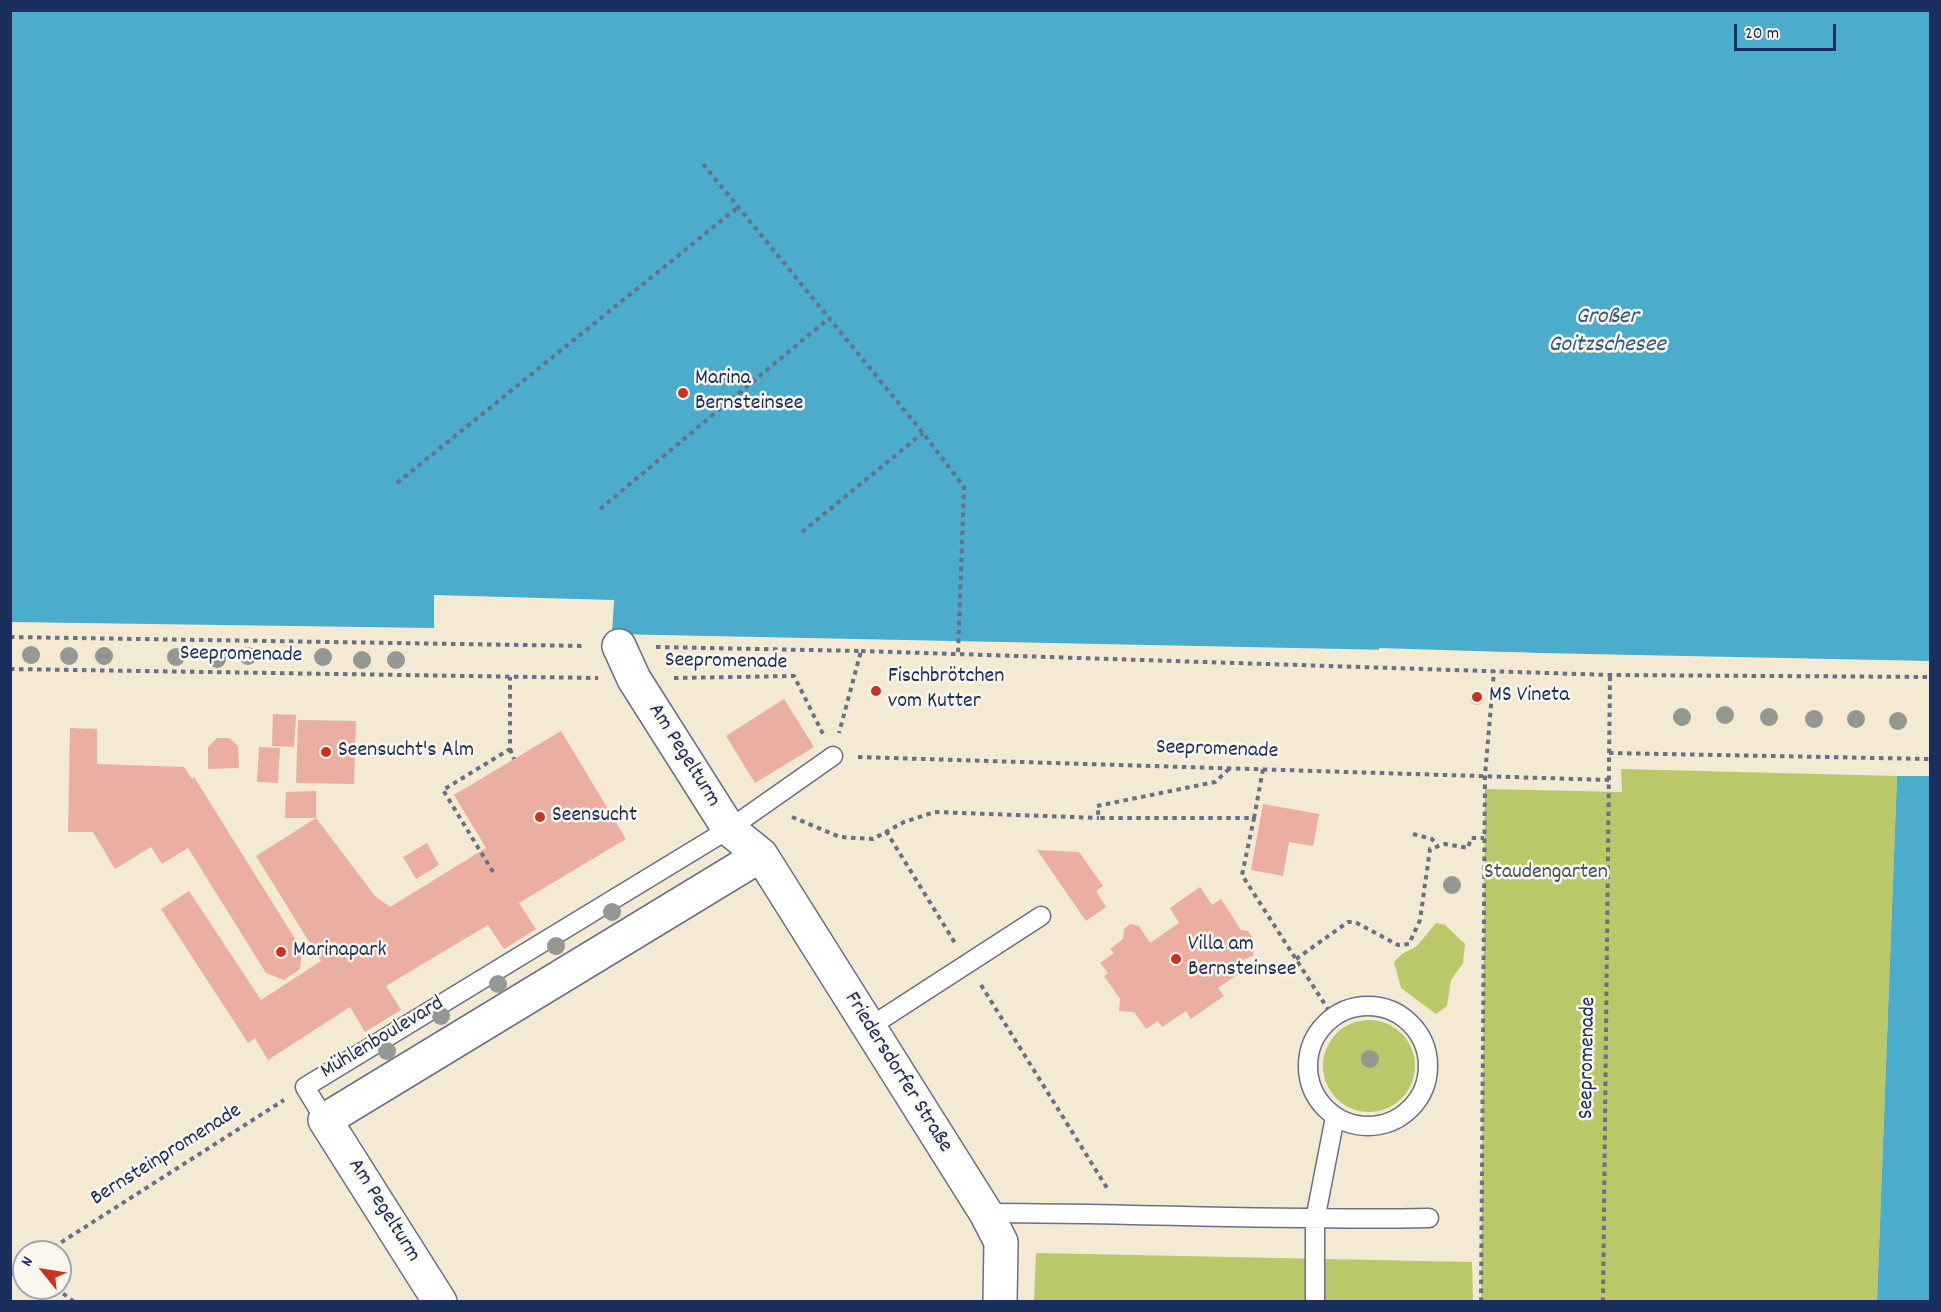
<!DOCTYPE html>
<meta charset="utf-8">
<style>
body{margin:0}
#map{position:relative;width:1941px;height:1312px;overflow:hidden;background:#f4e9d2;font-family:Dekko,sans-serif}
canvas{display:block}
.frame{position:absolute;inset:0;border:12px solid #1b2f5e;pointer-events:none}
.north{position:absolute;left:12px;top:1240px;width:60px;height:60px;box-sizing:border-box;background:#fbf7ec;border:2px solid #a1a7b3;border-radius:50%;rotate:300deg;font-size:16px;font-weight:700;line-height:24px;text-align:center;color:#1b2f5e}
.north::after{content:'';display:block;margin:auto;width:21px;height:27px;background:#c8321e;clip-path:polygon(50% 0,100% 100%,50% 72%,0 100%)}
.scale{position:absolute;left:1734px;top:24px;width:102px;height:27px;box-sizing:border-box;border:3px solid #1b2f5e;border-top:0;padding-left:8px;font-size:18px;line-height:21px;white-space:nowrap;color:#1b2f5e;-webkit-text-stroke:4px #fbf7ec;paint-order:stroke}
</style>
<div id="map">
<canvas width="1941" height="1312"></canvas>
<div class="frame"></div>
<div class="north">N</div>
<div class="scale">20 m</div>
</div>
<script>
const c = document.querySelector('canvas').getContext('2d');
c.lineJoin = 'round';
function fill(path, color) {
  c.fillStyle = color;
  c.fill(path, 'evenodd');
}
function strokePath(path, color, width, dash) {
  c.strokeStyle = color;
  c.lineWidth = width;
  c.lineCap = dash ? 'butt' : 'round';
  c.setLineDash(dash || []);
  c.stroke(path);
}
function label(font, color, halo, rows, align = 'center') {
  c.font = font + ' Dekko,sans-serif';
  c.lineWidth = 5;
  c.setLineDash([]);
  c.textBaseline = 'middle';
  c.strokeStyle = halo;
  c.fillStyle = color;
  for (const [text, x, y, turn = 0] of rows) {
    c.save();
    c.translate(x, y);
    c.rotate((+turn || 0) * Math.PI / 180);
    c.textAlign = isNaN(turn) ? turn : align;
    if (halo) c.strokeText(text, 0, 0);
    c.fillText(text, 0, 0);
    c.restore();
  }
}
const green = new Path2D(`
 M 1621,769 L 1897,776 L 1877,1301 L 1481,1302 L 1485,789 L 1622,792 Z
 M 1436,923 L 1445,925 L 1465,944 L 1463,963 L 1451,980 L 1447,1006 L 1436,1014 L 1401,988 L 1394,962 L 1402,954 L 1417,946 Z
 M1323 1066a46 46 0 1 1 92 0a46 46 0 1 1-92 0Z
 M 1036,1253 L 1472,1262 L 1473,1301 L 1034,1302 Z`);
const water = new Path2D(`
 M 11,11 L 1930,11 L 1930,661 L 612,634 L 614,600 L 434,595 L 434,628 L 11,622 Z
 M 1897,776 L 1930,776 L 1930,1301 L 1877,1301 Z`);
const pier = new Path2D(`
 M 1379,648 L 1537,653 L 1537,656 L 1379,651 Z`);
const building = new Path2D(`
 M1470 698a7 7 0 1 1 14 0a7 7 0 1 1-14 0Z
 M 784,699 L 814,747 L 755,783 L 726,736 Z
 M 273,714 L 296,715 L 294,747 L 272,746 Z
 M 298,720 L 356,721 L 354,784 L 296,783 Z
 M 70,728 L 97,729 L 97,764 L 184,767 L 192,779 L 194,777 L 302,950 L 300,969 L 284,980 L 266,973 L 188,848 L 162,864 L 151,847 L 115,869 L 93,832 L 68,832 Z
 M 561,731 L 626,839 L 519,903 L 536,929 L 504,949 L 488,925 L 386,986 L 401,1010 L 365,1032 L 350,1007 L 268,1060 L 255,1038 L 248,1043 L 161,909 L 189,891 L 261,1000 L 321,961 L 256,856 L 316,818 L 285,818 L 286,792 L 316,791 L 316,818 L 375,896 L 390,907 L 486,848 L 454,795 Z
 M 217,738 L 229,738 L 238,746 L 239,768 L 208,769 L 208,747 Z
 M 259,747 L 280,748 L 278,783 L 257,782 Z
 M 1263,804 L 1319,814 L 1313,846 L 1289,842 L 1283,876 L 1251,870 Z
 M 427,843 L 439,865 L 416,879 L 403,857 Z
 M 1037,850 L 1079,852 L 1103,886 L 1096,891 L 1106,907 L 1086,921 Z
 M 1200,887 L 1212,905 L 1221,899 L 1241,930 L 1248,931 L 1255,942 L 1253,956 L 1238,962 L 1241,972 L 1218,988 L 1224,996 L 1191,1019 L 1186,1011 L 1162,1027 L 1158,1021 L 1146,1029 L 1134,1012 L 1119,1011 L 1120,999 L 1104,976 L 1108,973 L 1100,963 L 1114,953 L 1110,949 L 1123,939 L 1124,929 L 1130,924 L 1139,926 L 1150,943 L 1179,923 L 1170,908 Z`);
const path = new Path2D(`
 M 703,164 L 923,433 L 964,487 L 958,654
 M 397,483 L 737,208
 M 600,509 L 828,319
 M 802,532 L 923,433
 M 10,637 L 586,646
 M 656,647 L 861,651 L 839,733
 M 861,651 L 1610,675 L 1930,677
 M 10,669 L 598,678
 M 674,678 L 794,676 L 823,734
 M 510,749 L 514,759
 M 1609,753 L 1930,759
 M 858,757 L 1609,780
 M 1229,769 L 1215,782 L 1097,806 L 1099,818 L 1254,818 L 1242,875 L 1333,1017
 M 792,817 L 840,837 L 873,839 L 904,822 L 935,812 L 1099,818
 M 1254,818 L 1263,769
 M 886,831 L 955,943
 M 1413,834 L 1432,839 L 1437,845
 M 493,872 L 443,790 L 510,749 L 510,677
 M 1296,959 L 1348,922 L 1355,922 L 1398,945 L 1409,944 L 1420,920 L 1430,849 L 1445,844 L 1468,848 L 1471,838 L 1484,838
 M 981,985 L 1107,1188
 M 46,1252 L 284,1100
 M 10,1275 L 24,1266
 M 56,1288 L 74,1302
 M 1481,1302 L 1485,775 L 1494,671
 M 1603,1302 L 1610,675`);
const service = new Path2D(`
 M1308 1066a60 60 0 1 1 120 0a60 60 0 1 1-120 0Z
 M 868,1028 L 1041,916
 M 325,1120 L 305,1087 L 729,829 L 833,756
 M 986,1213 C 1134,1213 1281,1221 1429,1218
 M 1315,1302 L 1315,1220 L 1335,1117`);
const minor = new Path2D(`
 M 619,646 L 634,679 L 729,829 L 761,855 L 986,1213 L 1001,1242 L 1000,1302
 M 440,1302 L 325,1120 L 761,855`);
const trees = [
 [31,655],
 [69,656],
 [104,656],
 [248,656],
 [176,657],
 [323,657],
 [217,659],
 [362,660],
 [396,660],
 [1725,715],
 [1682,717],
 [1769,717],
 [1814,719],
 [1856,719],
 [1898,721],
 [1452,885],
 [612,912],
 [556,946],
 [498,984],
 [441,1016],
 [387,1051],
 [1370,1059]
];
const markers = [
 [683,393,6,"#c8321e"],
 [876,691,6,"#c8321e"],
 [1477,697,6,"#c8321e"],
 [326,752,6,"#c8321e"],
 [540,817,6,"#c8321e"],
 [281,952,6,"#c8321e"],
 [1176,959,6,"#c8321e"]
];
const poiNames = [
 ["Marina",695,380],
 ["Bernsteinsee",695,405],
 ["Fischbrötchen",888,678],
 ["vom Kutter",888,703],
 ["MS Vineta",1489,697],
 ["Seensucht's Alm",338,752],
 ["Seensucht",552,817],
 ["Villa am",1188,946],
 ["Bernsteinsee",1188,971],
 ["Marinapark",293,952]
];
const streetNames = [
 ["Seepromenade",241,656,1],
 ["Seepromenade",726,663,1],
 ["Seepromenade",1217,751,2],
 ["Am Pegelturm",683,756,58],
 ["Mühlenboulevard",383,1039,-31],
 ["Seepromenade",1589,1058,-89],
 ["Friedersdorfer Straße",897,1073,58],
 ["Bernsteinpromenade",167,1156,-32],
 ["Am Pegelturm",383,1211,58]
];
const parkNames = [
 ["Staudengarten",1546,874]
];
const waterNames = [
 ["Großer",1607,319],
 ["Goitzschesee",1607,347]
];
fill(green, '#bbc86a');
fill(water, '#4caccb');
fill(pier, '#f4e9d2');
fill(building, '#ebafa1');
strokePath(service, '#677087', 21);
strokePath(minor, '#677087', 36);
strokePath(path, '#677087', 4, [4.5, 4.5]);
strokePath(service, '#fff', 18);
strokePath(minor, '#fff', 33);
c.fillStyle = '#939894';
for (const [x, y] of trees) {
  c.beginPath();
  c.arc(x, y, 9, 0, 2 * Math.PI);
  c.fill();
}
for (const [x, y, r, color] of markers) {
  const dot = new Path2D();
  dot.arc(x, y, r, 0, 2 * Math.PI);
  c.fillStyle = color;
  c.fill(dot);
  strokePath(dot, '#fbf7ec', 2);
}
label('22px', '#1b2f5e', '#fbf7ec', poiNames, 'left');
label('22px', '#1b2f5e', '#fbf7ec', streetNames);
label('22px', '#435561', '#fbf7ec', parkNames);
label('italic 24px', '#2c5b84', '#fbf7ec', waterNames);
</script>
